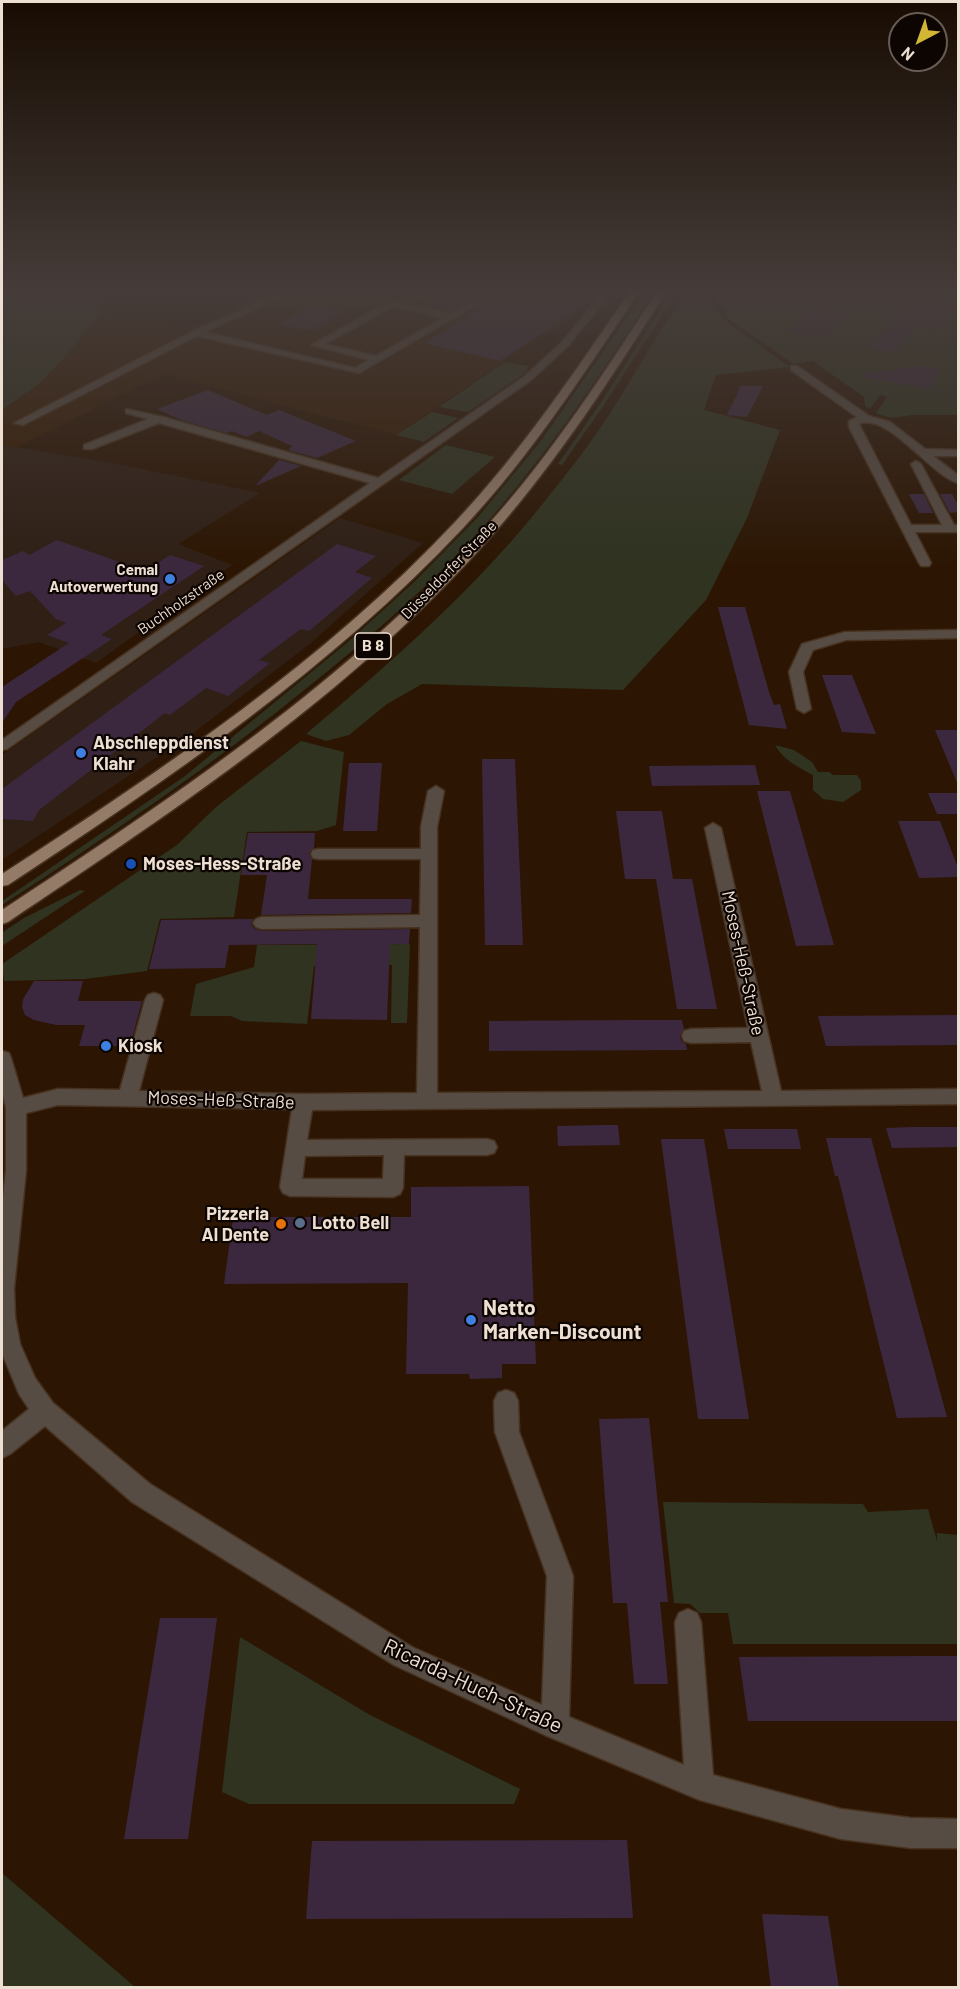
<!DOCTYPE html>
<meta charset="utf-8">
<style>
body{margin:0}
#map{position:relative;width:960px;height:1989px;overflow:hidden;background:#2c1603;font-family:Barlow,sans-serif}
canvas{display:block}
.frame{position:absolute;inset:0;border:3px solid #eedfd3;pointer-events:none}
.north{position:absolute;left:888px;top:12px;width:60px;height:60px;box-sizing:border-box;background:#0d0501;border:2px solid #675c55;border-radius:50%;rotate:221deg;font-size:16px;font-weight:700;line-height:24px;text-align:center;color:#eedfd3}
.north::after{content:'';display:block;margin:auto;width:21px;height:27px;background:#d2b735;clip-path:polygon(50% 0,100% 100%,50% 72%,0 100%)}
</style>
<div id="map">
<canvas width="960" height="1989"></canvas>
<div class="frame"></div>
<div class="north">N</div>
</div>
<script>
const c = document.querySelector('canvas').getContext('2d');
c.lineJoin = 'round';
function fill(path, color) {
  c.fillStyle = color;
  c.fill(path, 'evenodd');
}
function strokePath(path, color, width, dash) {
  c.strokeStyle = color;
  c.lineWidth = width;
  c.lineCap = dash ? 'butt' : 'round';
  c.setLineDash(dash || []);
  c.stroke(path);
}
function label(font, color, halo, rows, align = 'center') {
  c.font = font + ' Barlow,sans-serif';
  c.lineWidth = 4.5;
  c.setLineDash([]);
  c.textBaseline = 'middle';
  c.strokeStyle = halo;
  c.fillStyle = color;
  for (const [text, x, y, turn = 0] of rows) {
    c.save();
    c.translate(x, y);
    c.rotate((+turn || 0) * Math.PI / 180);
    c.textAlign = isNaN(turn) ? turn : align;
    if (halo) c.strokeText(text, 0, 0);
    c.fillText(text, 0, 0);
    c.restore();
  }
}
const commercial = new Path2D(`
 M 2,445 L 122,465 L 260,493 L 178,544 L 232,565 L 96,663 L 39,642 L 2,649 Z
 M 340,518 L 423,543 L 311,643 L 192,734 L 2,860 L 2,755 Z`);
const built = new Path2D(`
 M 270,290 L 611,290 L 552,332 L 491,319 L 450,347 L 505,361 L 396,435 L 164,374 L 15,448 L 2,445 L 2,410 L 40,383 L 67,355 L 101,312 L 194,326 Z`);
const green = new Path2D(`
 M 2,290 L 107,290 L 101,312 L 67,355 L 40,383 L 2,410 Z
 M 646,290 L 655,290 C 603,372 548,453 484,526 C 432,584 373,635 313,683 C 214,764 109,836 2,905 L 2,901 L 185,776 L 349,641 L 415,581 L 478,517 L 540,442 Z
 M 673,290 L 681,290 L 664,312 L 604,405 L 562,465 L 558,464 L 600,404 Z
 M 691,290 L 704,290 L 723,319 L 790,367 L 716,375 L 704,410 L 780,430 L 747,518 L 706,600 L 623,690 L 422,684 L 387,704 L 349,735 L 326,741 L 306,734 C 394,660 481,584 552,492 C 569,471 586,449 601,427 C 632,382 655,332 691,290 Z
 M 709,290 L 958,290 L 958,415 L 912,415 L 891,418 L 876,413 L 887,397 L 880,395 L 870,409 L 865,406 L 864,397 L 813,361 L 793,364 L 729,319 Z
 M 505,362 L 528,366 L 527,372 L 468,412 L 439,407 Z
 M 432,412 L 458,418 L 424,442 L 396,435 Z
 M 446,445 L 495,457 L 452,494 L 399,480 Z
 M 301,741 L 344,752 L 336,825 L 317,831 L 247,832 L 234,917 L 160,919 L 147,971 L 85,979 L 4,981 L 2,964 L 177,845 L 216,807 Z
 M 775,745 L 794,750 L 812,762 L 818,772 L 829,772 L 833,775 L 857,775 L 861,781 L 861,790 L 843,802 L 823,799 L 813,790 L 813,775 C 799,768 782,759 775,745 Z
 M 80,890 L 85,891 L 2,946 L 3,932 L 24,918 Z
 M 410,944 L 407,1023 L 391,1023 L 392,965 L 314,966 L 307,1024 L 242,1021 L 231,1016 L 190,1016 L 196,984 L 254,967 L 257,945 Z
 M 663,1502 L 863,1504 L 868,1512 L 928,1509 L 937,1541 L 937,1533 L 958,1535 L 958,1644 L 733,1644 L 728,1613 L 700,1613 L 690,1604 L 674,1603 Z
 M 240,1637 L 370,1715 L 520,1789 L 514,1804 L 249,1804 L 222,1792 Z
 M 2,1873 L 135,1987 L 2,1987 Z`);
const building = new Path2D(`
 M 450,290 L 486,290 L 452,310 L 425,305 Z
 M 504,290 L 603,290 L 586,305 L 500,361 L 424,343 L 470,315 L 466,314 Z
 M 913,296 L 958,303 L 958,306 L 942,330 L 918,326 L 894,352 L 870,348 Z
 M 314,305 L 346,312 L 310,331 L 278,324 Z
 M 815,306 L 848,312 L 825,338 L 789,332 Z
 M 920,366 L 942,370 L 929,389 L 864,377 L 864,374 Z
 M 741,386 L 763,386 L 747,417 L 727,415 Z
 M 208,390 L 267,415 L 279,410 L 356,441 L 317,458 L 288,450 L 292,446 L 259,431 L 246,437 L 232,431 L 227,433 L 181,420 L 157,409 Z
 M 279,460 L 301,466 L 255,486 Z
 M 909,494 L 924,494 L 933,513 L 919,513 Z
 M 940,494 L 952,494 L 958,505 L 958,512 L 950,513 Z
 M 57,540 L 145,571 L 170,555 L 204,566 L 101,635 L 112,639 L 16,702 L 2,723 L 2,687 L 69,643 L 47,635 L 66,623 L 56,619 L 30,591 L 16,596 L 2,580 L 2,560 L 23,551 L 29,555 Z
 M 337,544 L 376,556 L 355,572 L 372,578 L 309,631 L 301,629 L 259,660 L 270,663 L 228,696 L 206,688 L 170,715 L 165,713 L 39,810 L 33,821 L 2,819 L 2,789 Z
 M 718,607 L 745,607 L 769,692 L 774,705 L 780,704 L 787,729 L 749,725 Z
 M 822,675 L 852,675 L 876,734 L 842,732 Z
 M 935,730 L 958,730 L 958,785 Z
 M 482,759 L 515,759 L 523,945 L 485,945 Z
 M 349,763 L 382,763 L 377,831 L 343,831 Z
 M 755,765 L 760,785 L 652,786 L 649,766 Z
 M 757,791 L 790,791 L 834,945 L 796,946 Z
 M 928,793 L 958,793 L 958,814 L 937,814 Z
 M 616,811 L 662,811 L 673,879 L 692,879 L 717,1009 L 677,1009 L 656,879 L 625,879 Z
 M 898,821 L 940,821 L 958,868 L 958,877 L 919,878 Z
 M 248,833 L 315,833 L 314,848 L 309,853 L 312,860 L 308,899 L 412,899 L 411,913 L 261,915 L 267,875 L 241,875 Z
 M 253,919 L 251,924 L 255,929 L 262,931 L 410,929 L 409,944 L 390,944 L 387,1020 L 311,1019 L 317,944 L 229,945 L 225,968 L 149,969 L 161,920 Z
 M 34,981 L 83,981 L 78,1001 L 142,1001 L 130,1046 L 79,1046 L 85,1025 L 56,1025 L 34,1020 L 25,1015 L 22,1007 L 23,999 Z
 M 958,1015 L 958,1045 L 826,1046 L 818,1016 Z
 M 635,1020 L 682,1020 L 684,1029 L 680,1037 L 682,1042 L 686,1044 L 687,1050 L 489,1051 L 489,1021 Z
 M 604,1125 L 618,1125 L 620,1145 L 558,1146 L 557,1126 Z
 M 911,1127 L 958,1127 L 958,1147 L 892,1148 L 886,1128 Z
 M 724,1129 L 797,1129 L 801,1149 L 728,1149 Z
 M 826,1138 L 871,1138 L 947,1417 L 897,1418 L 838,1176 L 835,1176 Z
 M 661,1139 L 704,1139 L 749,1419 L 698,1419 Z
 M 529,1186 L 536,1364 L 502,1364 L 502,1378 L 470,1379 L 469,1374 L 406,1374 L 408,1283 L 224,1284 L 233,1217 L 411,1217 L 411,1187 Z
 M 649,1418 L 668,1602 L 660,1602 L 668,1684 L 634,1684 L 627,1603 L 613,1603 L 599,1419 Z
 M 160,1618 L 217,1618 L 188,1839 L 124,1839 Z
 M 927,1656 L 958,1656 L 958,1721 L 748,1721 L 739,1657 Z
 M 627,1840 L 633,1918 L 306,1919 L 312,1841 Z
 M 762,1914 L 828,1916 L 839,1988 L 771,1988 Z`);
const minor = new Path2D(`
 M 287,290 L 299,290 L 205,332 L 355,368 L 369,360 L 311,345 L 390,301 L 450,314 L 491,290 L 502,290 L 359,373 L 197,336 L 23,425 L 14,423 L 193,331 ZM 394,306 L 443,318 L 376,356 L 325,344 Z
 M 387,290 L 404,290 L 421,294 L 427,290 L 438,290 L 422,300 Z
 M 605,292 L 609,295 L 568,346 L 531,380 L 7,749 L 2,750 L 2,740 L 370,483 L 159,423 L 92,449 L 84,449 L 84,445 L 148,419 L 126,413 L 126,409 L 163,417 L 378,478 L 525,376 L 562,342 L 602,293 Z
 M 791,366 L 797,366 L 869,416 L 890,422 L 925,449 L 958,450 L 958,456 L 933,456 L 958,475 L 958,483 C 930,475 888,412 859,424 L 911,525 L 942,525 L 911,464 L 916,461 L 921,464 L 954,525 L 958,525 L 958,532 L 915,532 L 931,563 L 929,566 L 921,566 L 919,563 L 849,427 L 849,421 L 857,417 L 791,370 Z
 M 958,630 L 958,638 L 846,640 L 813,650 L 803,672 L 811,709 L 804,713 L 797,709 L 789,672 L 802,644 L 845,632 Z
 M 436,786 L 444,791 L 437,827 L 437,1093 L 762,1091 L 751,1042 L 691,1043 L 684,1041 L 682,1036 L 684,1031 L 691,1029 L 748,1028 L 705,828 L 713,823 L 721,828 L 781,1091 L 958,1089 L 958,1104 L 312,1110 L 307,1140 L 487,1139 L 494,1141 L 497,1147 L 494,1153 L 487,1155 L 404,1155 L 403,1188 L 400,1194 L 393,1197 L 290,1196 L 283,1193 L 280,1187 L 292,1109 L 58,1105 L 26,1113 L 26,1170 L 14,1288 L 15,1317 L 20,1344 L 35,1378 L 53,1403 L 150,1484 L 412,1647 L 542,1705 L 547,1576 L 495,1432 L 494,1401 L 498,1393 L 506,1390 L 514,1393 L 518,1401 L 519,1432 L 573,1576 L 569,1717 L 684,1765 L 675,1622 L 679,1613 L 688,1609 L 697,1613 L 701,1622 L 713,1775 L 841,1809 L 911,1818 L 958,1819 L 958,1848 L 911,1848 L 841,1839 L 700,1800 L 545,1735 L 394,1665 L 132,1502 L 45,1426 L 10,1454 L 2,1458 L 2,1431 L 29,1409 L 19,1394 L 2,1353 L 2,1207 L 6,1170 L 6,1108 L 2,1091 L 2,1051 L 9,1053 L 11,1058 L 23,1098 L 58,1089 L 120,1090 L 145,1000 L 148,995 L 154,993 L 160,995 L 163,1000 L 139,1091 L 303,1094 L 417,1093 L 420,927 L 262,929 L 256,927 L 253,923 L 256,919 L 262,917 L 420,915 L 421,859 L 319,859 L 313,858 L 311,854 L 313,850 L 319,849 L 421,849 L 421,827 L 428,791 ZM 384,1155 L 383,1179 L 302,1179 L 305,1156 Z`);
const major = new Path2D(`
 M 631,290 L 640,290 C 585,372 531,455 464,527 C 331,669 169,779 8,885 L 2,886 L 2,874 C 162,770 324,662 456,521 C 522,451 576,370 631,290 Z
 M 658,290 L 667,290 C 614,374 560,457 495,532 C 357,690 181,806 8,922 L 2,924 L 2,910 C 174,797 347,682 486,527 C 551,455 605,372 658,290 Z`);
const markers = [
 [170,579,6,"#3f7fe0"],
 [81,753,6,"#3f7fe0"],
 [131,864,6,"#1a4fb4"],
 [106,1046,6,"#3f7fe0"],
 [300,1223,6,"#5c6f8a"],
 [281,1224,6,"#e8710a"],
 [471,1320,6,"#3f7fe0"]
];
const farPoinames = [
 ["Cemal",158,570],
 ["Autoverwertung",158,587]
];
const farStreetnames = [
 ["Düsseldorfer Straße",449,570,-46],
 ["Buchholzstraße",181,602,-35]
];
const shields = [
 [373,646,36]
];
const shieldNames = [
 ["B 8",373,646]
];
const poiNames = [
 ["Abschleppdienst",93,743],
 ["Klahr",93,764],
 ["Moses-Hess-Straße",143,864],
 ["Kiosk",118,1046],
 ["Pizzeria",269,1214,"right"],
 ["Al Dente",269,1235,"right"],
 ["Lotto Bell",312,1223]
];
const streetNames = [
 ["Moses-Heß-Straße",743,963,78],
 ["Moses-Heß-Straße",221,1100,2]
];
const nearPoinames = [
 ["Netto",483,1308],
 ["Marken-Discount",483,1332]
];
const nearStreetnames = [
 ["Ricarda-Huch-Straße",473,1686,25]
];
fill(commercial, '#2f1f15');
fill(built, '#351a01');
fill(green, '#2f3320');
fill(building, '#3b283e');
strokePath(minor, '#473220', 3);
strokePath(major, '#473220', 3);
fill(minor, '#574c43');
fill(major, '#937b68');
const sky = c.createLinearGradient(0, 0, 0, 569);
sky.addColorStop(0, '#180c02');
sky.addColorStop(0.51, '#453c39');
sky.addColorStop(1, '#453c3900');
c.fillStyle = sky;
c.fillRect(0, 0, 960, 569);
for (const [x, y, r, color] of markers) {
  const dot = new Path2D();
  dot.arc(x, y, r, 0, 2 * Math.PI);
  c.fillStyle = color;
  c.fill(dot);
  strokePath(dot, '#0d0501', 2);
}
label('bold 15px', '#eedfd3', '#0d0501', farPoinames, 'right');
label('15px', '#eedfd3', '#0d0501', farStreetnames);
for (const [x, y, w] of shields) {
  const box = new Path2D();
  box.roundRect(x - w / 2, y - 13, w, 26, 4.5);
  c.fillStyle = '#0d0501';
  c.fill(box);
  strokePath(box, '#eedfd3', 1.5);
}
label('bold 16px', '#eedfd3', null, shieldNames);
label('bold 18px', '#eedfd3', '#0d0501', poiNames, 'left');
label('18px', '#eedfd3', '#0d0501', streetNames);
label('bold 21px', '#eedfd3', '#0d0501', nearPoinames, 'left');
label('21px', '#eedfd3', '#0d0501', nearStreetnames);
</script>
